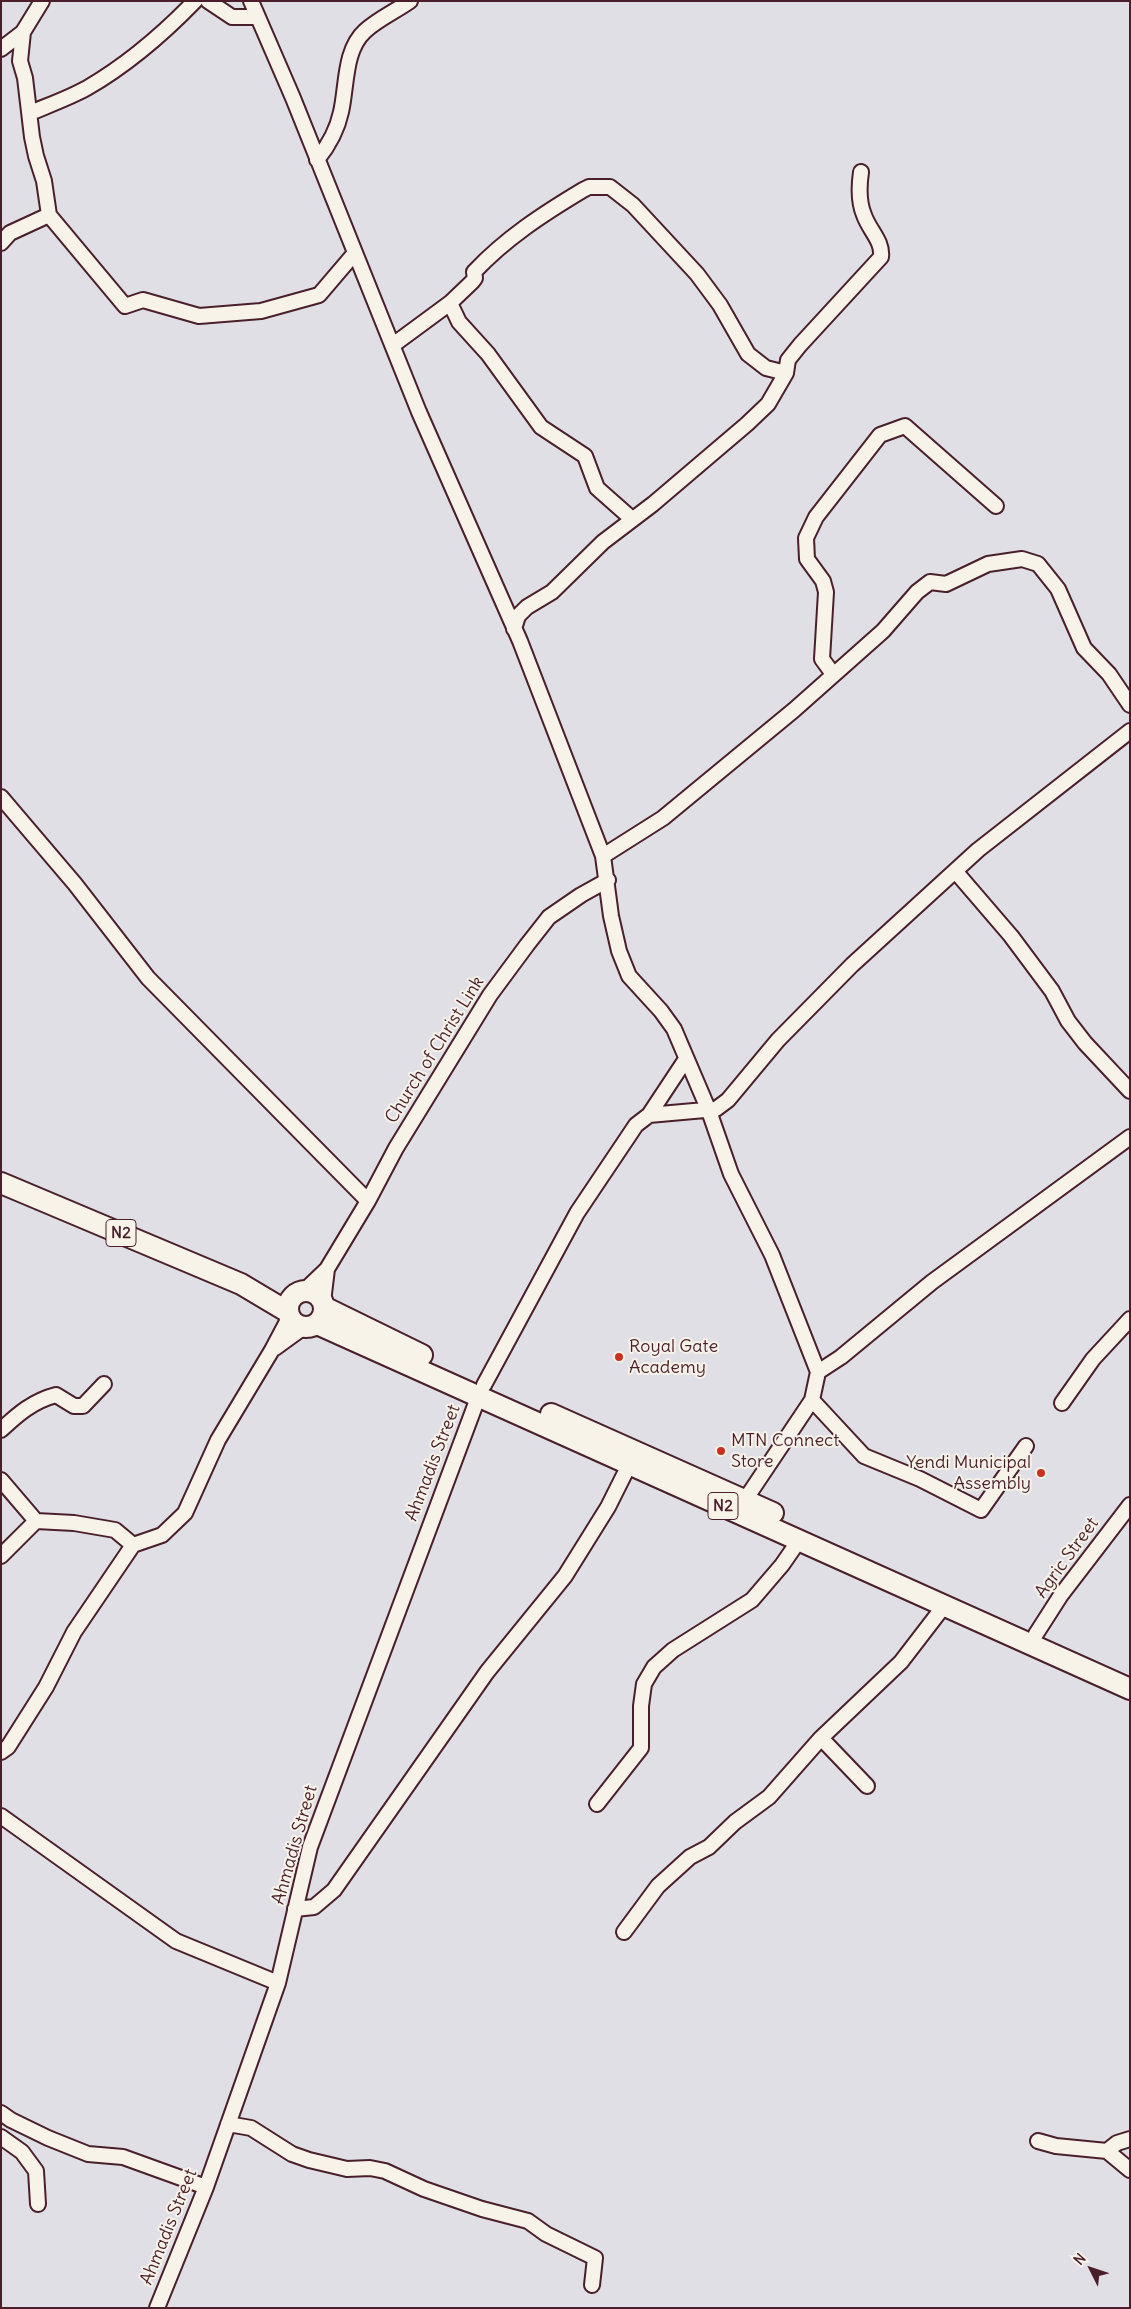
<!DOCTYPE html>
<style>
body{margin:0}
#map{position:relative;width:1131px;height:2309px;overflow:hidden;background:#e0dfe6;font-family:Delius,sans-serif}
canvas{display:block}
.frame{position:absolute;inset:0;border:2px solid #4a1f2b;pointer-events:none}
.north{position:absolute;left:1066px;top:2244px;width:50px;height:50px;-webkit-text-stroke:4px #f7f3e8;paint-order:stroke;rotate:311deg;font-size:14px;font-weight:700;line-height:20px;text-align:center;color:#4a1f2b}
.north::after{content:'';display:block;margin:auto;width:18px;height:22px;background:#4a1f2b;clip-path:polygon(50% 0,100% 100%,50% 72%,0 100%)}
</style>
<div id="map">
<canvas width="1131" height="2309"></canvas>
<div class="frame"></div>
<div class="north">N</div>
</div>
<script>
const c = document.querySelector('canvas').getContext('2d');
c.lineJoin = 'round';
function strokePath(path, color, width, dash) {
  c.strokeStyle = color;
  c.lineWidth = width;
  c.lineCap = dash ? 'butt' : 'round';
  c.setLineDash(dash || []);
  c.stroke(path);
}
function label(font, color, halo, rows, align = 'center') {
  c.font = font + ' Delius,sans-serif';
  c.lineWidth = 4;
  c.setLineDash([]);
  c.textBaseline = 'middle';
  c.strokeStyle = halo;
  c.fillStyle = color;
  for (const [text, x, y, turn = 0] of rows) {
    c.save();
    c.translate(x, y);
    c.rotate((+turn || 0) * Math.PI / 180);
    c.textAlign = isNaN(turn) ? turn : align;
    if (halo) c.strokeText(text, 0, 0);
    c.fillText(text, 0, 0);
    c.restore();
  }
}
const minor = new Path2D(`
 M 42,1 L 23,32 L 20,61 L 25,78 L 32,137 L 36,156 L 44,181 L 49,215
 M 208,1 L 232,17 L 258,17
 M 251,1 L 293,98 L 419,412 L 520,641 L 603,856 L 611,916 L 619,951 L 629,976 L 661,1011 L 674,1029 L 709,1111 L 731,1174 L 772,1255 L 818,1372 L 812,1400 L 745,1500
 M 1,49 L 23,32
 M 30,113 C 49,105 69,98 87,88 C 127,65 163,34 195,1
 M 317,160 C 329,145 337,131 341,112 C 347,86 344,50 365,31 C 378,19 396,11 410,1
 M 1,243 L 10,233 L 49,215 L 125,306 L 143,300 L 199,316 L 261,311 L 319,295 L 354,254
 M 450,303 L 459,322 L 488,354 L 541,427 L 585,456 L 597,488 L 632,519
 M 393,345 L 450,303 L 472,282 L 475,278 L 474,272 C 506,238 543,214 583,190 L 589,187 L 610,187 L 633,205 L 697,274 L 720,305 L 748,354 L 766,368 L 786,373
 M 514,629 L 518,616 L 527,607 L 552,592 L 603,542 L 653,504 L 747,424 L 768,404 L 786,373 L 788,360 L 800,345 L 881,257 C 883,241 869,230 864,215 C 858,201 859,186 861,172
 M 833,674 L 822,659 L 826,592 L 823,581 L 807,559 L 806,538 L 816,517 L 880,435 L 905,426 L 996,506
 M 1,797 L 75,884 L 148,978 L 368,1201
 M 603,856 L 663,818 L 794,710 L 883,631 L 917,592 L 930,582 L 946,584 L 988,564 L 1022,559 L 1038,564 L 1058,589 L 1084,648 L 1109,674 L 1130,705
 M 956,872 L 1011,936 L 1052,991 L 1068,1021 L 1085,1043 L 1130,1091
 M 649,1115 L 716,1109 L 728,1100 L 778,1040 L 852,965 L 978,850 L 1130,731
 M 304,1291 L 327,1269 L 368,1201 L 396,1148 L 490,995 L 527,945 L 549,917 L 581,895 L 608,880
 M 323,1302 L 327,1269
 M 275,1348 L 304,1327
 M 818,1372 L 841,1357 L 932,1282 L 1130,1137
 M 484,1385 L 577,1213 L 636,1125 L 649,1115 L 686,1059
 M 812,1400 L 864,1456 L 920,1479 L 981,1510 L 1026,1446
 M 1062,1403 L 1093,1359 L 1130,1319
 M 1,1430 C 18,1414 33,1401 56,1395 L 74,1406 L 83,1406 L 104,1384
 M 1,1480 L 36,1521
 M 1,1556 L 36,1521 L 74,1523 L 115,1530 L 133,1545
 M 1036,1634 L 1061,1595 L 1130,1505
 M 821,1738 L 867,1786
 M 1,1752 L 8,1747 L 46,1687 L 74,1632 L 133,1545 L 162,1535 L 185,1513 L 218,1440 L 272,1350 L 290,1316
 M 597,1804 L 641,1748 L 641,1706 L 644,1684 L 654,1667 L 673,1650 L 752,1600 L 782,1565 L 800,1539
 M 1,1816 L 176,1941 L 278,1983
 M 295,1909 L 314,1907 L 334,1890 L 487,1672 L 565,1576 L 608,1507 L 629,1465
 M 624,1932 L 658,1886 L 690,1857 L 709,1847 L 735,1822 L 769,1797 L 821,1738 L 901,1662 L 944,1606
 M 1,2113 L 11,2120 L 48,2138 L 88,2154 L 123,2157 L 206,2187
 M 228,2124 L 251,2128 L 292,2154 L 309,2160 L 347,2169 L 370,2168 L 385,2171 L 424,2189 L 482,2209 L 528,2221 L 546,2234 L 595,2258 L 592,2285
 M 1,2137 L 22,2152 L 36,2171 L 38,2204
 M 1038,2141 L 1056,2146 L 1107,2151 L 1117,2143 L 1130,2139
 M 1107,2151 L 1130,2170
 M 157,2308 L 206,2187 L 278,1983 L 310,1847 L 479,1395`);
const highway = new Path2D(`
 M 1,1183 L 241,1284 L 288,1312
 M288 1309a18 18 0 1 1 36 0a18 18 0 1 1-36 0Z
 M 324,1307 L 422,1355
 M 317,1324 L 1130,1689
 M 551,1414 L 773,1513`);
const markers = [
 [619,1357,5,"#c8321e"],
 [721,1451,5,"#c8321e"],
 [1041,1473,5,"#c8321e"]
];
const shields = [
 [121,1233,30],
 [723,1506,30]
];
const shieldNames = [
 ["N2",121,1233],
 ["N2",723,1506]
];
const streetNames = [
 ["Church of Christ Link",435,1050,-58],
 ["Ahmadis Street",433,1463,-69],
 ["Agric Street",1067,1558,-54],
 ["Ahmadis Street",295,1845,-74],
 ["Ahmadis Street",169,2227,-68]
];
const poiNames = [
 ["Royal Gate",629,1347],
 ["Academy",629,1368],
 ["MTN Connect",731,1441],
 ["Store",731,1462],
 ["Yendi Municipal",1031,1463,"right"],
 ["Assembly",1031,1484,"right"]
];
strokePath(minor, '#4a1f2b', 18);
strokePath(highway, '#4a1f2b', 24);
strokePath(minor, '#f7f3e8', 14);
strokePath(highway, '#f7f3e8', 20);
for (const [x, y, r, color] of markers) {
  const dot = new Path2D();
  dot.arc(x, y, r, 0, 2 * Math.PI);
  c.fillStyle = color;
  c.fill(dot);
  strokePath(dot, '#f7f3e8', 2);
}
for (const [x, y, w] of shields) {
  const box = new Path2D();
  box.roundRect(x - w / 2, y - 13.5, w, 27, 4);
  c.fillStyle = '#f7f3e8';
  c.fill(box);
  strokePath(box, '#4a1f2b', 1);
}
label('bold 16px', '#4a1f2b', null, shieldNames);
label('18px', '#4a1f2b', '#f7f3e8', streetNames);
label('18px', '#4a1f2b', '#f7f3e8', poiNames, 'left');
</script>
